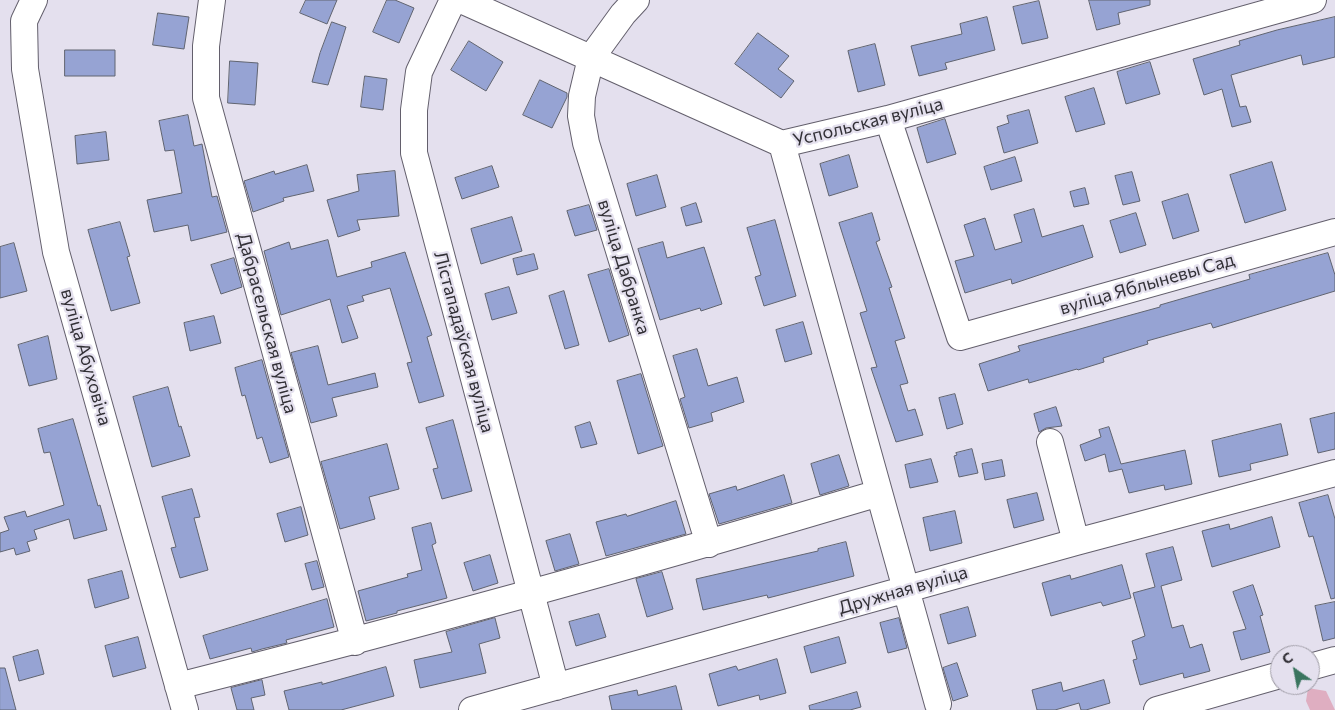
<!DOCTYPE html>
<meta charset="utf-8">
<style>
body{margin:0}
#map{position:relative;width:1335px;height:710px;overflow:hidden;background:#e4e0ee;font-family:Commissioner,sans-serif}
canvas{display:block}
.north{position:absolute;left:1270px;top:645px;width:50px;height:50px;box-sizing:border-box;background:#e4e0ee;border:1px solid #9d9aa4;border-radius:50%;rotate:327deg;font-size:14px;font-weight:700;line-height:20px;text-align:center;color:#323036}
.north::after{content:'';display:block;margin:auto;width:18px;height:22px;background:#3a755f;clip-path:polygon(50% 0,100% 100%,50% 72%,0 100%)}
</style>
<div id="map">
<canvas width="1335" height="710"></canvas>
<div class="north">С</div>
</div>
<script>
const c = document.querySelector('canvas').getContext('2d');
c.lineJoin = 'round';
function fill(path, color) {
  c.fillStyle = color;
  c.fill(path, 'evenodd');
}
function strokePath(path, color, width, dash) {
  c.strokeStyle = color;
  c.lineWidth = width;
  c.lineCap = dash ? 'butt' : 'round';
  c.setLineDash(dash || []);
  c.stroke(path);
}
function label(font, color, halo, rows, align = 'center') {
  c.font = font + ' Commissioner,sans-serif';
  c.lineWidth = 4.5;
  c.setLineDash([]);
  c.textBaseline = 'middle';
  c.strokeStyle = halo;
  c.fillStyle = color;
  for (const [text, x, y, turn = 0] of rows) {
    c.save();
    c.translate(x, y);
    c.rotate((+turn || 0) * Math.PI / 180);
    c.textAlign = isNaN(turn) ? turn : align;
    if (halo) c.strokeText(text, 0, 0);
    c.fillText(text, 0, 0);
    c.restore();
  }
}
const green = new Path2D(`
 M 1308,688 L 1326,691 L 1335,710 L 1310,710 L 1306,701 Z`);
const building = new Path2D(`
 M 306,0 L 337,0 L 327,24 L 300,13 Z
 M 387,0 L 395,0 L 414,8 L 399,43 L 373,32 Z
 M 1089,0 L 1150,0 L 1150,5 L 1118,13 L 1120,24 L 1097,30 Z
 M 1039,1 L 1048,38 L 1022,44 L 1013,7 Z
 M 158,13 L 189,17 L 184,49 L 153,45 Z
 M 987,17 L 995,50 L 945,63 L 947,69 L 919,76 L 911,46 L 962,34 L 960,24 Z
 M 1335,17 L 1335,57 L 1303,65 L 1301,55 L 1231,75 L 1240,107 L 1246,106 L 1251,122 L 1232,127 L 1222,89 L 1204,95 L 1193,59 L 1240,45 L 1239,41 L 1277,30 Z
 M 332,22 L 346,27 L 328,85 L 312,82 L 320,53 Z
 M 758,33 L 789,56 L 778,69 L 794,81 L 781,98 L 735,64 Z
 M 469,41 L 503,62 L 486,91 L 451,70 Z
 M 875,44 L 885,85 L 858,92 L 848,51 Z
 M 65,50 L 115,50 L 115,76 L 65,76 Z
 M 230,61 L 258,63 L 255,105 L 228,103 Z
 M 1150,62 L 1160,94 L 1126,104 L 1117,72 Z
 M 365,76 L 387,79 L 383,110 L 361,107 Z
 M 540,80 L 567,93 L 567,97 L 552,128 L 523,115 Z
 M 1094,88 L 1105,124 L 1076,132 L 1065,97 Z
 M 1029,110 L 1038,143 L 1004,153 L 997,127 L 1009,123 L 1007,116 Z
 M 188,115 L 194,146 L 202,144 L 212,197 L 217,196 L 227,232 L 191,241 L 188,225 L 154,232 L 147,200 L 182,193 L 174,150 L 165,151 L 159,121 Z
 M 945,119 L 956,154 L 927,163 L 917,128 Z
 M 106,132 L 109,160 L 77,164 L 75,136 Z
 M 849,155 L 858,187 L 829,196 L 820,164 Z
 M 1015,157 L 1022,181 L 991,190 L 984,167 Z
 M 1272,162 L 1286,210 L 1245,223 L 1230,175 Z
 M 307,165 L 314,191 L 283,198 L 284,201 L 253,212 L 244,181 L 274,171 L 275,174 Z
 M 492,166 L 499,187 L 462,199 L 455,178 Z
 M 395,171 L 399,216 L 357,220 L 360,230 L 338,237 L 327,200 L 359,191 L 357,175 Z
 M 1132,172 L 1140,201 L 1123,205 L 1115,176 Z
 M 657,175 L 666,207 L 636,216 L 627,184 Z
 M 1085,188 L 1089,204 L 1074,207 L 1070,192 Z
 M 1188,194 L 1199,231 L 1173,239 L 1162,202 Z
 M 696,203 L 702,222 L 686,226 L 681,208 Z
 M 589,205 L 597,230 L 575,236 L 567,211 Z
 M 1034,209 L 1042,237 L 1083,225 L 1093,257 L 1012,284 L 1011,279 L 965,293 L 955,261 L 974,256 L 964,225 L 985,218 L 995,250 L 1022,242 L 1014,215 Z
 M 872,213 L 880,240 L 876,242 L 892,287 L 889,288 L 905,338 L 895,341 L 908,383 L 900,385 L 908,411 L 915,409 L 923,435 L 896,442 L 871,368 L 877,367 L 860,313 L 867,311 L 839,223 Z
 M 1136,213 L 1146,245 L 1120,253 L 1110,221 Z
 M 512,217 L 522,251 L 481,264 L 471,229 Z
 M 775,220 L 796,296 L 764,306 L 755,277 L 761,275 L 747,228 Z
 M 120,222 L 130,256 L 127,257 L 140,303 L 111,311 L 88,230 Z
 M 328,240 L 337,277 L 372,267 L 371,262 L 405,252 L 432,335 L 427,337 L 444,396 L 419,403 L 407,363 L 412,362 L 390,288 L 362,296 L 364,301 L 347,306 L 358,338 L 342,343 L 330,299 L 281,315 L 264,251 L 289,242 L 291,249 Z
 M 663,242 L 667,258 L 704,247 L 722,304 L 701,311 L 700,308 L 660,320 L 638,249 Z
 M 14,243 L 27,291 L 0,298 L 0,247 Z
 M 1328,253 L 1335,275 L 1335,291 L 1213,328 L 1211,323 L 1147,341 L 1148,344 L 1103,358 L 1104,362 L 1078,370 L 1077,369 L 1029,383 L 1028,379 L 988,391 L 979,364 L 1020,351 L 1018,346 L 1160,307 L 1160,305 L 1250,279 L 1249,275 Z
 M 534,254 L 538,269 L 517,275 L 513,259 Z
 M 234,258 L 242,287 L 221,294 L 211,265 Z
 M 609,269 L 629,335 L 609,342 L 588,275 Z
 M 509,287 L 517,313 L 492,320 L 485,294 Z
 M 564,291 L 579,345 L 565,349 L 549,296 Z
 M 214,316 L 221,343 L 190,351 L 184,323 Z
 M 803,322 L 812,354 L 785,362 L 776,330 Z
 M 48,336 L 57,379 L 29,386 L 18,345 Z
 M 318,346 L 328,385 L 375,373 L 378,387 L 332,398 L 337,416 L 311,423 L 291,353 Z
 M 697,349 L 708,386 L 737,377 L 744,402 L 711,413 L 713,421 L 689,428 L 680,399 L 685,397 L 673,356 Z
 M 262,360 L 289,457 L 270,463 L 262,437 L 257,439 L 245,395 L 242,396 L 235,368 Z
 M 641,374 L 663,446 L 638,454 L 617,381 Z
 M 168,387 L 179,427 L 181,426 L 190,456 L 152,467 L 133,397 Z
 M 955,394 L 963,424 L 947,429 L 939,398 Z
 M 1056,407 L 1062,426 L 1046,428 L 1039,432 L 1034,414 Z
 M 1335,413 L 1335,449 L 1318,453 L 1310,419 Z
 M 73,419 L 98,506 L 100,505 L 107,530 L 74,539 L 69,519 L 34,530 L 37,539 L 27,542 L 30,551 L 16,555 L 14,548 L 0,552 L 0,533 L 9,530 L 4,517 L 25,511 L 27,517 L 64,505 L 50,452 L 44,453 L 38,429 Z
 M 453,420 L 472,491 L 442,499 L 433,469 L 438,468 L 426,428 Z
 M 590,422 L 597,444 L 581,448 L 575,427 Z
 M 1281,424 L 1288,455 L 1250,464 L 1251,470 L 1219,477 L 1212,441 Z
 M 1109,427 L 1121,464 L 1185,450 L 1192,484 L 1165,490 L 1164,485 L 1129,493 L 1122,469 L 1109,472 L 1105,454 L 1085,461 L 1080,445 L 1101,437 L 1099,430 Z
 M 387,444 L 399,489 L 369,497 L 375,519 L 340,529 L 321,462 Z
 M 972,449 L 978,473 L 959,477 L 954,456 L 957,455 L 956,453 Z
 M 839,455 L 849,486 L 820,495 L 811,464 Z
 M 931,459 L 938,482 L 910,488 L 905,465 Z
 M 1002,460 L 1005,476 L 985,480 L 982,464 Z
 M 784,475 L 792,503 L 719,524 L 709,494 L 736,486 L 737,490 Z
 M 192,489 L 200,517 L 194,518 L 208,570 L 180,578 L 171,548 L 176,547 L 162,497 Z
 M 1037,493 L 1044,520 L 1014,528 L 1007,500 Z
 M 1328,495 L 1335,519 L 1335,598 L 1331,599 L 1313,536 L 1309,537 L 1299,503 Z
 M 676,501 L 686,534 L 606,556 L 596,522 L 626,514 L 627,516 Z
 M 301,507 L 308,535 L 285,542 L 277,514 Z
 M 955,511 L 962,543 L 930,551 L 923,518 Z
 M 1272,517 L 1280,547 L 1212,567 L 1202,531 L 1229,524 L 1230,529 Z
 M 431,523 L 436,543 L 432,545 L 447,598 L 397,611 L 397,613 L 366,621 L 358,591 L 408,577 L 407,574 L 422,570 L 412,528 Z
 M 570,534 L 579,564 L 555,571 L 546,541 Z
 M 846,542 L 854,576 L 768,598 L 767,595 L 703,610 L 696,579 L 818,551 L 818,549 Z
 M 1173,547 L 1182,580 L 1161,586 L 1172,628 L 1183,625 L 1190,648 L 1202,644 L 1210,671 L 1184,678 L 1183,673 L 1140,685 L 1133,660 L 1137,659 L 1132,641 L 1145,636 L 1133,593 L 1155,587 L 1146,554 Z
 M 490,555 L 498,583 L 473,591 L 464,563 Z
 M 317,561 L 324,587 L 312,590 L 305,564 Z
 M 1122,565 L 1131,598 L 1103,606 L 1101,602 L 1051,616 L 1042,583 L 1070,575 L 1071,579 Z
 M 122,571 L 129,598 L 95,608 L 88,580 Z
 M 662,572 L 673,609 L 647,617 L 636,579 Z
 M 1253,585 L 1263,615 L 1260,616 L 1270,652 L 1241,660 L 1233,632 L 1246,629 L 1233,592 Z
 M 327,599 L 334,627 L 286,640 L 287,643 L 262,649 L 252,652 L 251,648 L 210,659 L 203,636 Z
 M 1335,602 L 1335,638 L 1323,641 L 1315,606 Z
 M 968,607 L 976,636 L 948,644 L 940,615 Z
 M 599,614 L 606,637 L 576,646 L 569,622 Z
 M 495,618 L 500,638 L 479,644 L 486,673 L 420,688 L 414,660 L 452,652 L 446,632 Z
 M 899,618 L 907,648 L 888,653 L 880,623 Z
 M 138,637 L 146,668 L 113,677 L 105,646 Z
 M 839,637 L 846,663 L 811,673 L 804,647 Z
 M 38,650 L 44,674 L 19,681 L 13,657 Z
 M 777,659 L 786,693 L 760,700 L 759,695 L 718,706 L 709,674 L 736,666 L 738,670 Z
 M 957,663 L 968,696 L 953,701 L 943,668 Z
 M 386,667 L 394,696 L 341,710 L 289,710 L 284,691 L 322,682 L 322,684 Z
 M 0,668 L 5,668 L 16,710 L 0,710 Z
 M 262,680 L 265,695 L 251,698 L 254,710 L 237,710 L 231,688 Z
 M 1104,680 L 1110,703 L 1086,710 L 1081,710 L 1079,703 L 1055,710 L 1037,710 L 1032,690 L 1061,682 L 1063,691 Z
 M 676,686 L 682,710 L 612,710 L 609,696 L 637,690 L 638,695 Z
 M 857,692 L 861,707 L 850,710 L 810,710 L 809,706 Z`);
const minor = new Path2D(`
 M 34,0 L 24,21 L 25,69 L 56,252 L 185,710
 M 212,0 L 206,46 L 206,98 L 355,642
 M 453,0 L 419,72 L 414,110 L 414,153 L 556,687
 M 461,0 L 782,144
 M 636,0 L 623,14 L 591,58 L 582,96 L 581,116 L 586,143 L 709,544
 M 888,119 L 960,337 L 1335,232
 M 1050,442 L 1076,542
 M 1310,667 L 1335,660
 M 178,686 C 413,627 647,562 879,493
 M 938,704 L 782,144 L 888,119 L 1313,0
 M 472,710 L 1076,542 L 1335,473
 M 1157,710 L 1280,675`);
const streetNames = [
 ["Успольская вуліца",868,122,-14],
 ["вуліца Дабранка",624,267,73],
 ["вуліца Яблыневы Сад",1147,284,-16],
 ["Дабрасельская вуліца",267,323,75],
 ["Лістападаўская вуліца",464,342,75],
 ["вуліца Абуховіча",86,357,74],
 ["Дружная вуліца",903,590,-16]
];
fill(green, '#dfaec1');
fill(building, '#96a3d3');
strokePath(building, '#606470', 1);
strokePath(minor, '#635f6c', 28);
strokePath(minor, '#fff', 26);
label('18px', '#323036', '#e4e0ee', streetNames);
</script>
